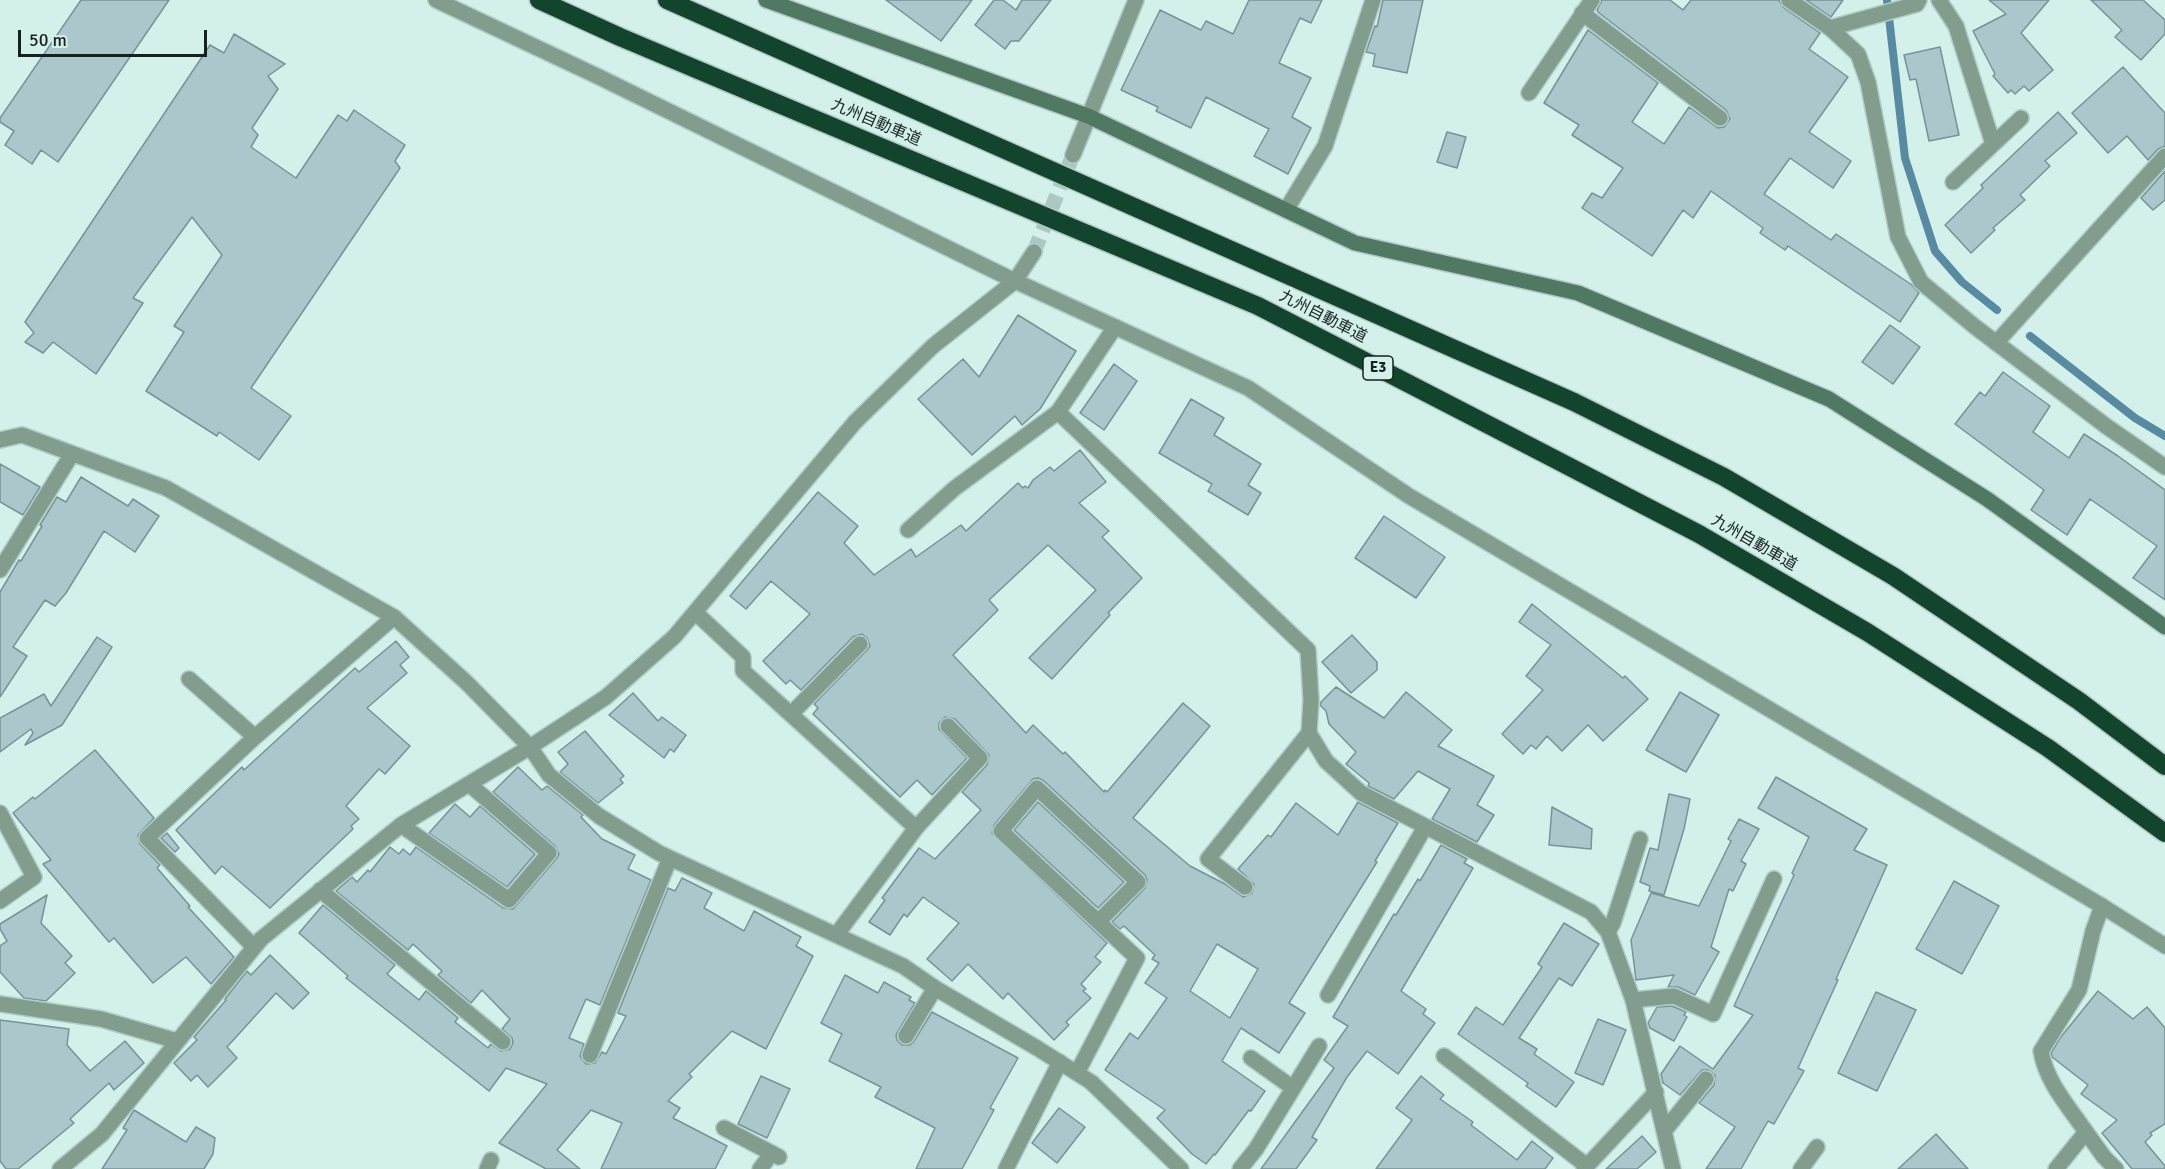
<!DOCTYPE html>
<meta charset="utf-8">
<style>
body{margin:0}
#map{position:relative;width:2165px;height:1169px;overflow:hidden;background:#d3f0eb;font-family:Signika,sans-serif}
canvas{display:block}
.scale{position:absolute;left:18px;top:30px;width:189px;height:27px;box-sizing:border-box;border:3px solid #172220;border-top:0;padding-left:8px;font-size:18px;line-height:21px;white-space:nowrap;color:#172220;-webkit-text-stroke:4px #d3f0eb;paint-order:stroke}
</style>
<div id="map">
<canvas width="2165" height="1169"></canvas>
<div class="scale">50 m</div>
</div>
<script>
const c = document.querySelector('canvas').getContext('2d');
c.lineJoin = 'round';
function strokePath(path, color, width, dash) {
  c.strokeStyle = color;
  c.lineWidth = width;
  c.lineCap = dash ? 'butt' : 'round';
  c.setLineDash(dash || []);
  c.stroke(path);
}
function fill(path, color) {
  c.fillStyle = color;
  c.fill(path, 'evenodd');
}
function label(font, color, halo, rows, align = 'center') {
  c.font = font + ' Signika,"Noto Sans JP",sans-serif';
  c.lineWidth = 6;
  c.setLineDash([]);
  c.textBaseline = 'middle';
  c.strokeStyle = halo;
  c.fillStyle = color;
  for (const [text, x, y, turn = 0] of rows) {
    c.save();
    c.translate(x, y);
    c.rotate((+turn || 0) * Math.PI / 180);
    c.textAlign = isNaN(turn) ? turn : align;
    if (halo) c.strokeText(text, 0, 0);
    c.fillText(text, 0, 0);
    c.restore();
  }
}
const stream = new Path2D(`
 M 1887,0 L 1905,158 L 1935,251 L 1962,282 L 1997,310
 M 2030,336 L 2135,418 L 2165,436`);
const building = new Path2D(`
 M 81,0 L 169,0 L 58,162 L 41,150 L 32,164 L 5,145 L 14,131 L 0,122 L 0,118 Z
 M 886,0 L 972,0 L 941,41 Z
 M 994,0 L 1003,0 L 1016,10 L 1022,0 L 1051,0 L 1019,41 L 1011,41 L 1005,49 L 975,25 Z
 M 1249,0 L 1322,0 L 1311,23 L 1300,18 L 1279,63 L 1311,78 L 1292,117 L 1311,128 L 1288,174 L 1254,156 L 1269,129 L 1206,97 L 1191,128 L 1156,111 L 1158,107 L 1121,90 L 1160,10 L 1201,30 L 1206,21 L 1233,34 Z
 M 1383,0 L 1423,0 L 1407,73 L 1373,66 L 1375,54 L 1366,52 L 1375,26 L 1377,27 Z
 M 1602,0 L 1670,0 L 1683,10 L 1691,0 L 1779,0 L 1784,8 L 1820,33 L 1809,49 L 1848,77 L 1809,132 L 1851,161 L 1833,188 L 1790,158 L 1764,194 L 1831,240 L 1836,234 L 1912,285 L 1919,293 L 1900,322 L 1788,246 L 1785,250 L 1760,233 L 1763,228 L 1711,191 L 1693,218 L 1683,210 L 1652,256 L 1582,208 L 1592,193 L 1602,198 L 1623,168 L 1572,135 L 1579,125 L 1544,103 L 1588,30 L 1658,83 L 1632,122 L 1664,144 L 1689,107 L 1718,128 L 1724,127 L 1730,119 L 1726,110 L 1599,13 L 1597,10 Z
 M 1806,0 L 1843,0 L 1831,17 Z
 M 1989,0 L 2049,0 L 2021,33 L 2053,70 L 2029,91 L 2024,86 L 2015,94 L 2011,90 L 2008,93 L 1993,76 L 1995,74 L 1973,31 L 2006,14 Z
 M 2091,0 L 2143,0 L 2165,20 L 2165,34 L 2141,60 L 2115,37 L 2122,30 Z
 M 234,34 L 285,64 L 268,76 L 278,89 L 252,128 L 258,135 L 251,147 L 296,178 L 338,115 L 347,121 L 354,110 L 405,145 L 395,161 L 400,168 L 251,388 L 291,416 L 259,460 L 219,432 L 217,436 L 146,391 L 184,332 L 174,326 L 222,255 L 192,217 L 133,298 L 143,303 L 96,374 L 53,342 L 43,353 L 25,342 L 34,333 L 25,322 L 210,45 L 224,53 Z
 M 1940,47 L 1959,135 L 1929,141 L 1916,79 L 1910,80 L 1904,55 Z
 M 2123,67 L 2165,113 L 2165,146 L 2158,149 L 2148,160 L 2127,136 L 2108,153 L 2072,113 Z
 M 2058,112 L 2077,133 L 2045,161 L 2050,166 L 2020,195 L 2025,200 L 1993,228 L 1995,230 L 1971,253 L 1945,225 L 1983,188 L 1981,185 Z
 M 1447,132 L 1466,137 L 1457,168 L 1437,162 Z
 M 2165,171 L 2165,200 L 2153,210 L 2141,198 Z
 M 1018,315 L 1076,351 L 1040,409 L 1022,425 L 1015,416 L 972,455 L 918,399 L 963,359 L 979,377 Z
 M 1890,325 L 1920,347 L 1893,384 L 1862,362 Z
 M 1114,364 L 1137,381 L 1104,430 L 1080,413 Z
 M 2003,372 L 2050,406 L 2033,432 L 2069,458 L 2084,434 L 2118,456 L 2165,490 L 2165,600 L 2133,578 L 2157,546 L 2090,499 L 2067,535 L 2031,510 L 2044,490 L 1955,424 L 1980,392 L 1985,396 Z
 M 1191,399 L 1224,418 L 1214,435 L 1261,464 L 1248,485 L 1261,493 L 1248,515 L 1208,491 L 1212,484 L 1159,453 Z
 M 1080,450 L 1106,482 L 1079,503 L 1109,531 L 1102,537 L 1142,578 L 1108,613 L 1110,615 L 1052,679 L 1029,658 L 1096,590 L 1048,545 L 989,600 L 998,610 L 953,655 L 1026,733 L 1033,725 L 1063,754 L 1065,752 L 1104,792 L 1105,790 L 1107,792 L 1183,703 L 1210,726 L 1133,818 L 1190,866 L 1225,884 L 1243,897 L 1252,893 L 1254,884 L 1238,869 L 1268,835 L 1271,837 L 1296,803 L 1338,835 L 1358,802 L 1398,823 L 1375,861 L 1377,862 L 1289,1003 L 1305,1013 L 1279,1053 L 1241,1028 L 1222,1061 L 1265,1091 L 1251,1111 L 1249,1110 L 1215,1155 L 1214,1154 L 1206,1164 L 1192,1154 L 1157,1118 L 1165,1110 L 1105,1070 L 1130,1033 L 1138,1039 L 1167,998 L 1145,983 L 1159,963 L 1152,959 L 1155,955 L 1124,926 L 1120,929 L 1112,922 L 1145,888 L 1147,880 L 1145,875 L 1044,781 L 1038,778 L 1033,779 L 994,825 L 992,833 L 1107,943 L 1095,957 L 1101,962 L 1081,984 L 1086,989 L 1083,991 L 1091,998 L 1066,1022 L 1069,1025 L 1054,1040 L 1008,993 L 1003,999 L 968,964 L 952,981 L 927,959 L 959,923 L 923,897 L 907,917 L 904,914 L 890,935 L 869,922 L 885,900 L 882,898 L 919,848 L 935,859 L 981,810 L 962,792 L 987,765 L 989,755 L 955,719 L 945,717 L 939,723 L 939,729 L 967,758 L 932,795 L 917,780 L 900,797 L 813,714 L 818,708 L 814,704 L 867,650 L 870,646 L 867,638 L 862,634 L 853,637 L 801,690 L 790,680 L 786,684 L 763,661 L 810,614 L 771,581 L 746,609 L 730,596 L 818,492 L 858,526 L 844,543 L 874,575 L 911,549 L 916,557 L 961,525 L 966,531 L 1018,483 L 1023,488 L 1025,486 L 1028,488 L 1033,480 L 1050,467 L 1054,471 ZM 1217,944 L 1258,969 L 1230,1018 L 1190,991 Z
 M 0,464 L 40,487 L 23,515 L 0,502 Z
 M 81,477 L 128,506 L 133,499 L 159,516 L 135,552 L 104,531 L 66,593 L 55,606 L 45,600 L 13,647 L 27,656 L 0,697 L 0,592 L 19,560 L 21,561 L 42,526 L 40,525 L 57,497 L 66,502 Z
 M 1384,516 L 1445,557 L 1416,598 L 1355,558 Z
 M 1532,604 L 1623,678 L 1625,676 L 1648,699 L 1603,741 L 1588,725 L 1562,751 L 1547,736 L 1536,749 L 1531,745 L 1523,754 L 1502,734 L 1543,690 L 1526,676 L 1551,645 L 1519,622 Z
 M 1352,635 L 1377,662 L 1377,670 L 1351,693 L 1322,662 Z
 M 97,637 L 112,647 L 62,725 L 25,745 L 33,733 L 31,729 L 0,752 L 0,718 L 44,694 L 51,706 Z
 M 396,641 L 409,657 L 400,665 L 407,673 L 367,708 L 410,746 L 385,774 L 379,769 L 346,806 L 359,819 L 351,826 L 353,829 L 270,908 L 222,866 L 215,874 L 176,830 L 242,767 L 244,770 L 355,668 L 359,672 Z
 M 1336,687 L 1384,718 L 1406,692 L 1452,730 L 1438,746 L 1494,776 L 1477,805 L 1494,815 L 1477,842 L 1432,819 L 1450,789 L 1418,771 L 1394,799 L 1368,786 L 1369,783 L 1346,764 L 1356,752 L 1329,724 L 1326,711 L 1320,705 L 1321,702 Z
 M 1680,692 L 1719,715 L 1686,772 L 1646,750 Z
 M 633,693 L 658,721 L 662,717 L 686,735 L 674,752 L 670,749 L 664,758 L 609,715 Z
 M 585,731 L 624,776 L 620,779 L 623,783 L 598,803 L 560,772 L 568,764 L 558,752 Z
 M 95,750 L 154,818 L 138,835 L 140,844 L 160,865 L 157,868 L 190,906 L 188,907 L 234,957 L 211,984 L 186,957 L 153,983 L 114,938 L 109,942 L 43,864 L 51,860 L 13,813 L 33,797 L 35,799 Z
 M 518,767 L 542,790 L 547,786 L 583,815 L 581,817 L 602,839 L 635,855 L 628,869 L 651,880 L 600,1005 L 586,999 L 569,1038 L 584,1044 L 580,1056 L 586,1064 L 595,1063 L 602,1052 L 606,1054 L 626,1016 L 618,1013 L 668,888 L 675,891 L 682,878 L 712,893 L 704,908 L 744,931 L 754,911 L 801,937 L 796,946 L 813,956 L 766,1049 L 732,1031 L 689,1074 L 692,1077 L 668,1101 L 680,1108 L 673,1118 L 727,1146 L 715,1169 L 601,1169 L 622,1123 L 591,1110 L 557,1150 L 580,1169 L 546,1169 L 499,1143 L 547,1084 L 506,1068 L 489,1091 L 346,978 L 348,976 L 299,933 L 323,905 L 395,965 L 387,974 L 419,1000 L 426,991 L 458,1018 L 455,1022 L 488,1048 L 491,1044 L 501,1051 L 510,1049 L 513,1043 L 512,1038 L 502,1029 L 510,1019 L 482,990 L 471,1003 L 438,975 L 442,971 L 413,944 L 408,950 L 336,891 L 352,877 L 357,882 L 368,870 L 370,872 L 390,847 L 399,854 L 403,849 L 410,855 L 416,847 L 503,908 L 513,909 L 556,859 L 559,854 L 555,846 L 493,792 Z
 M 1776,777 L 1867,829 L 1854,850 L 1887,865 L 1836,979 L 1838,980 L 1798,1068 L 1804,1071 L 1774,1124 L 1768,1121 L 1741,1169 L 1706,1169 L 1735,1127 L 1699,1103 L 1714,1085 L 1715,1075 L 1708,1070 L 1702,1070 L 1680,1095 L 1663,1083 L 1661,1074 L 1680,1046 L 1713,1069 L 1753,1015 L 1734,1006 L 1794,875 L 1792,873 L 1809,837 L 1758,808 Z
 M 1669,794 L 1690,799 L 1684,829 L 1664,895 L 1649,891 L 1650,886 L 1640,882 L 1650,848 L 1658,850 Z
 M 1038,802 L 1124,882 L 1098,908 L 1014,830 Z
 M 455,804 L 470,817 L 480,806 L 535,854 L 507,887 L 429,833 Z
 M 1552,807 L 1592,829 L 1591,849 L 1549,845 Z
 M 1739,819 L 1759,829 L 1741,861 L 1746,864 L 1733,891 L 1729,889 L 1711,947 L 1719,952 L 1695,995 L 1678,987 L 1668,987 L 1674,975 L 1636,980 L 1631,940 L 1651,893 L 1699,906 L 1731,841 L 1728,839 Z
 M 167,833 L 179,848 L 175,852 L 161,838 Z
 M 1441,845 L 1467,859 L 1464,863 L 1473,868 L 1401,991 L 1426,1009 L 1423,1014 L 1435,1023 L 1398,1074 L 1367,1051 L 1347,1077 L 1312,1137 L 1317,1140 L 1296,1169 L 1261,1169 L 1334,1068 L 1324,1060 L 1348,1026 L 1333,1017 L 1394,914 L 1396,915 L 1418,879 L 1420,881 Z
 M 1954,881 L 1999,906 L 1962,974 L 1916,949 Z
 M 47,895 L 41,923 L 72,956 L 65,963 L 75,973 L 46,1001 L 24,998 L 0,972 L 0,946 L 7,941 L 0,929 L 0,924 Z
 M 1564,923 L 1599,944 L 1572,986 L 1559,978 L 1519,1038 L 1537,1049 L 1534,1054 L 1574,1082 L 1556,1107 L 1526,1086 L 1528,1083 L 1458,1034 L 1476,1007 L 1503,1025 L 1542,967 L 1538,964 Z
 M 270,955 L 309,993 L 293,1009 L 276,993 L 227,1047 L 237,1058 L 208,1087 L 197,1075 L 191,1081 L 174,1063 L 197,1040 L 194,1037 L 226,1000 L 225,999 L 247,971 L 251,975 Z
 M 845,975 L 878,993 L 884,982 L 911,997 L 909,1000 L 915,1003 L 896,1035 L 897,1040 L 902,1045 L 910,1045 L 914,1041 L 932,1012 L 1018,1058 L 990,1108 L 994,1110 L 962,1169 L 916,1169 L 935,1128 L 875,1097 L 881,1087 L 829,1061 L 842,1034 L 821,1023 Z
 M 2098,991 L 2133,1019 L 2147,1007 L 2165,1028 L 2165,1124 L 2150,1133 L 2152,1135 L 2145,1142 L 2165,1166 L 2165,1169 L 2132,1169 L 2102,1133 L 2117,1120 L 2081,1094 L 2088,1085 L 2052,1057 L 2051,1053 L 2060,1038 Z
 M 1876,992 L 1916,1010 L 1877,1091 L 1838,1073 Z
 M 1672,1006 L 1686,1012 L 1684,1015 L 1687,1017 L 1674,1041 L 1650,1028 L 1648,1023 L 1657,1007 Z
 M 1598,1019 L 1626,1030 L 1603,1085 L 1575,1073 Z
 M 0,1020 L 69,1029 L 67,1045 L 90,1071 L 125,1041 L 144,1063 L 114,1090 L 109,1083 L 70,1119 L 74,1123 L 18,1169 L 6,1169 L 0,1161 Z
 M 761,1076 L 790,1089 L 767,1138 L 738,1124 Z
 M 1421,1076 L 1444,1095 L 1440,1099 L 1473,1122 L 1471,1125 L 1517,1160 L 1532,1141 L 1553,1158 L 1545,1169 L 1376,1169 L 1412,1120 L 1396,1108 Z
 M 1059,1108 L 1085,1127 L 1057,1163 L 1032,1143 Z
 M 134,1110 L 186,1142 L 196,1127 L 215,1138 L 213,1154 L 204,1169 L 102,1169 L 127,1130 L 123,1128 Z
 M 1936,1134 L 1968,1169 L 1898,1169 Z
 M 1642,1136 L 1656,1152 L 1637,1169 L 1606,1169 Z`);
const streetTunnel = new Path2D(`
 M 1034,252 L 1073,155`);
const lane = new Path2D(`
 M 436,0 L 597,76 L 1015,281
 M 1830,28 L 1917,4 L 1919,0
 M 1115,327 L 1058,412 L 1308,650 L 1311,700 L 1309,733
 M 1996,343 L 2165,156
 M 1608,932 L 1613,923 L 1640,839
 M 2086,1132 C 2069,1107 2046,1082 2041,1051 L 2079,990 L 2093,931 L 2102,906`);
const street = new Path2D(`
 M 1789,0 L 1830,28 L 1858,54 L 1868,82 L 1898,237 L 1921,282 L 1974,326 L 2106,426 L 2165,467
 M 1939,0 L 1956,26 L 1993,144
 M 1582,13 L 1720,118
 M 1529,93 L 1592,0
 M 1073,155 L 1136,0
 M 1953,182 L 2021,118
 M 1286,210 L 1325,146 L 1373,0
 M 1015,281 L 1248,388 L 1409,496 L 2102,906 L 2165,946
 M 0,440 L 22,435 L 166,488 L 394,617 L 467,683 L 530,747 L 549,775 L 599,816 L 659,853 L 903,966 L 935,988 L 1037,1048 L 1091,1082 L 1181,1169
 M 908,530 L 955,488 L 1058,412
 M 0,570 L 72,454
 M 696,613 L 743,657 L 743,671 L 916,828 L 980,758 L 948,726
 M 189,679 L 255,737
 M 791,714 L 860,644
 M 0,813 L 34,877 L 0,901
 M 401,825 L 509,900 L 549,853 L 469,784
 M 1245,887 L 1208,859 L 1309,733 L 1326,761 L 1361,793 L 1591,912 L 1608,932 L 1633,1000 L 1673,1169
 M 320,890 L 503,1042
 M 837,934 L 916,828
 M 254,947 L 147,838 L 255,737 L 394,617
 M 1328,995 L 1425,827
 M 1633,1000 L 1674,996 L 1713,1014 L 1774,879
 M 0,1004 L 101,1019 L 177,1041
 M 906,1036 L 935,988
 M 590,1055 L 670,858
 M 1444,1056 L 1587,1166
 M 1251,1058 L 1293,1088
 M 1077,1073 L 1137,958 L 1001,831 L 1037,788 L 1138,882 L 1099,921
 M 724,1128 L 779,1157
 M 1665,1130 L 1706,1079
 M 60,1169 L 102,1134 L 261,939 L 401,825 L 530,747 L 606,697 L 674,637 L 855,422 L 933,346 L 1015,281 L 1034,252
 M 487,1169 L 491,1160
 M 760,1169 L 772,1153
 M 1006,1169 L 1060,1062
 M 1240,1169 L 1256,1149 L 1319,1046
 M 1584,1169 L 1656,1092
 M 1801,1169 L 1817,1147
 M 2056,1169 L 2086,1132 L 2104,1157 L 2116,1169`);
const secondary = new Path2D(`
 M 766,0 L 1088,116 L 1355,243 L 1578,293 L 1829,399 L 1987,499 L 2165,627`);
const highway = new Path2D(`
 M 539,0 L 620,37 L 1258,306 L 1543,453 L 1699,534 L 1867,632 L 2048,748 L 2165,833
 M 667,0 L 1574,402 L 1724,477 L 1893,576 L 2079,701 L 2165,766`);
const shields = [
 [1378,368,30]
];
const shieldNames = [
 ["E3",1378,368]
];
const streetNames = [
 ["九州自動車道",876,123,23],
 ["九州自動車道",1323,317,27],
 ["九州自動車道",1754,543,30]
];
strokePath(stream, '#588aa1', 8);
fill(building, '#abc7cc');
strokePath(building, '#779397', 1.5);
strokePath(streetTunnel, '#adc7c2', 15, [15, 8]);
strokePath(lane, '#b1cbc6', 18);
strokePath(street, '#b1cbc6', 18);
strokePath(secondary, '#b1cbc6', 18);
strokePath(highway, '#b1cbc6', 21);
strokePath(lane, '#829d8d', 15);
strokePath(street, '#829d8d', 15);
strokePath(secondary, '#507862', 15);
strokePath(highway, '#13452e', 18);
for (const [x, y, w] of shields) {
  const box = new Path2D();
  box.roundRect(x - w / 2, y - 12, w, 24, 4.5);
  c.fillStyle = '#d3f0eb';
  c.fill(box);
  strokePath(box, '#172220', 1.5);
}
label('bold 15px', '#172220', null, shieldNames);
label('16px', '#172220', '#d3f0eb', streetNames);
</script>
